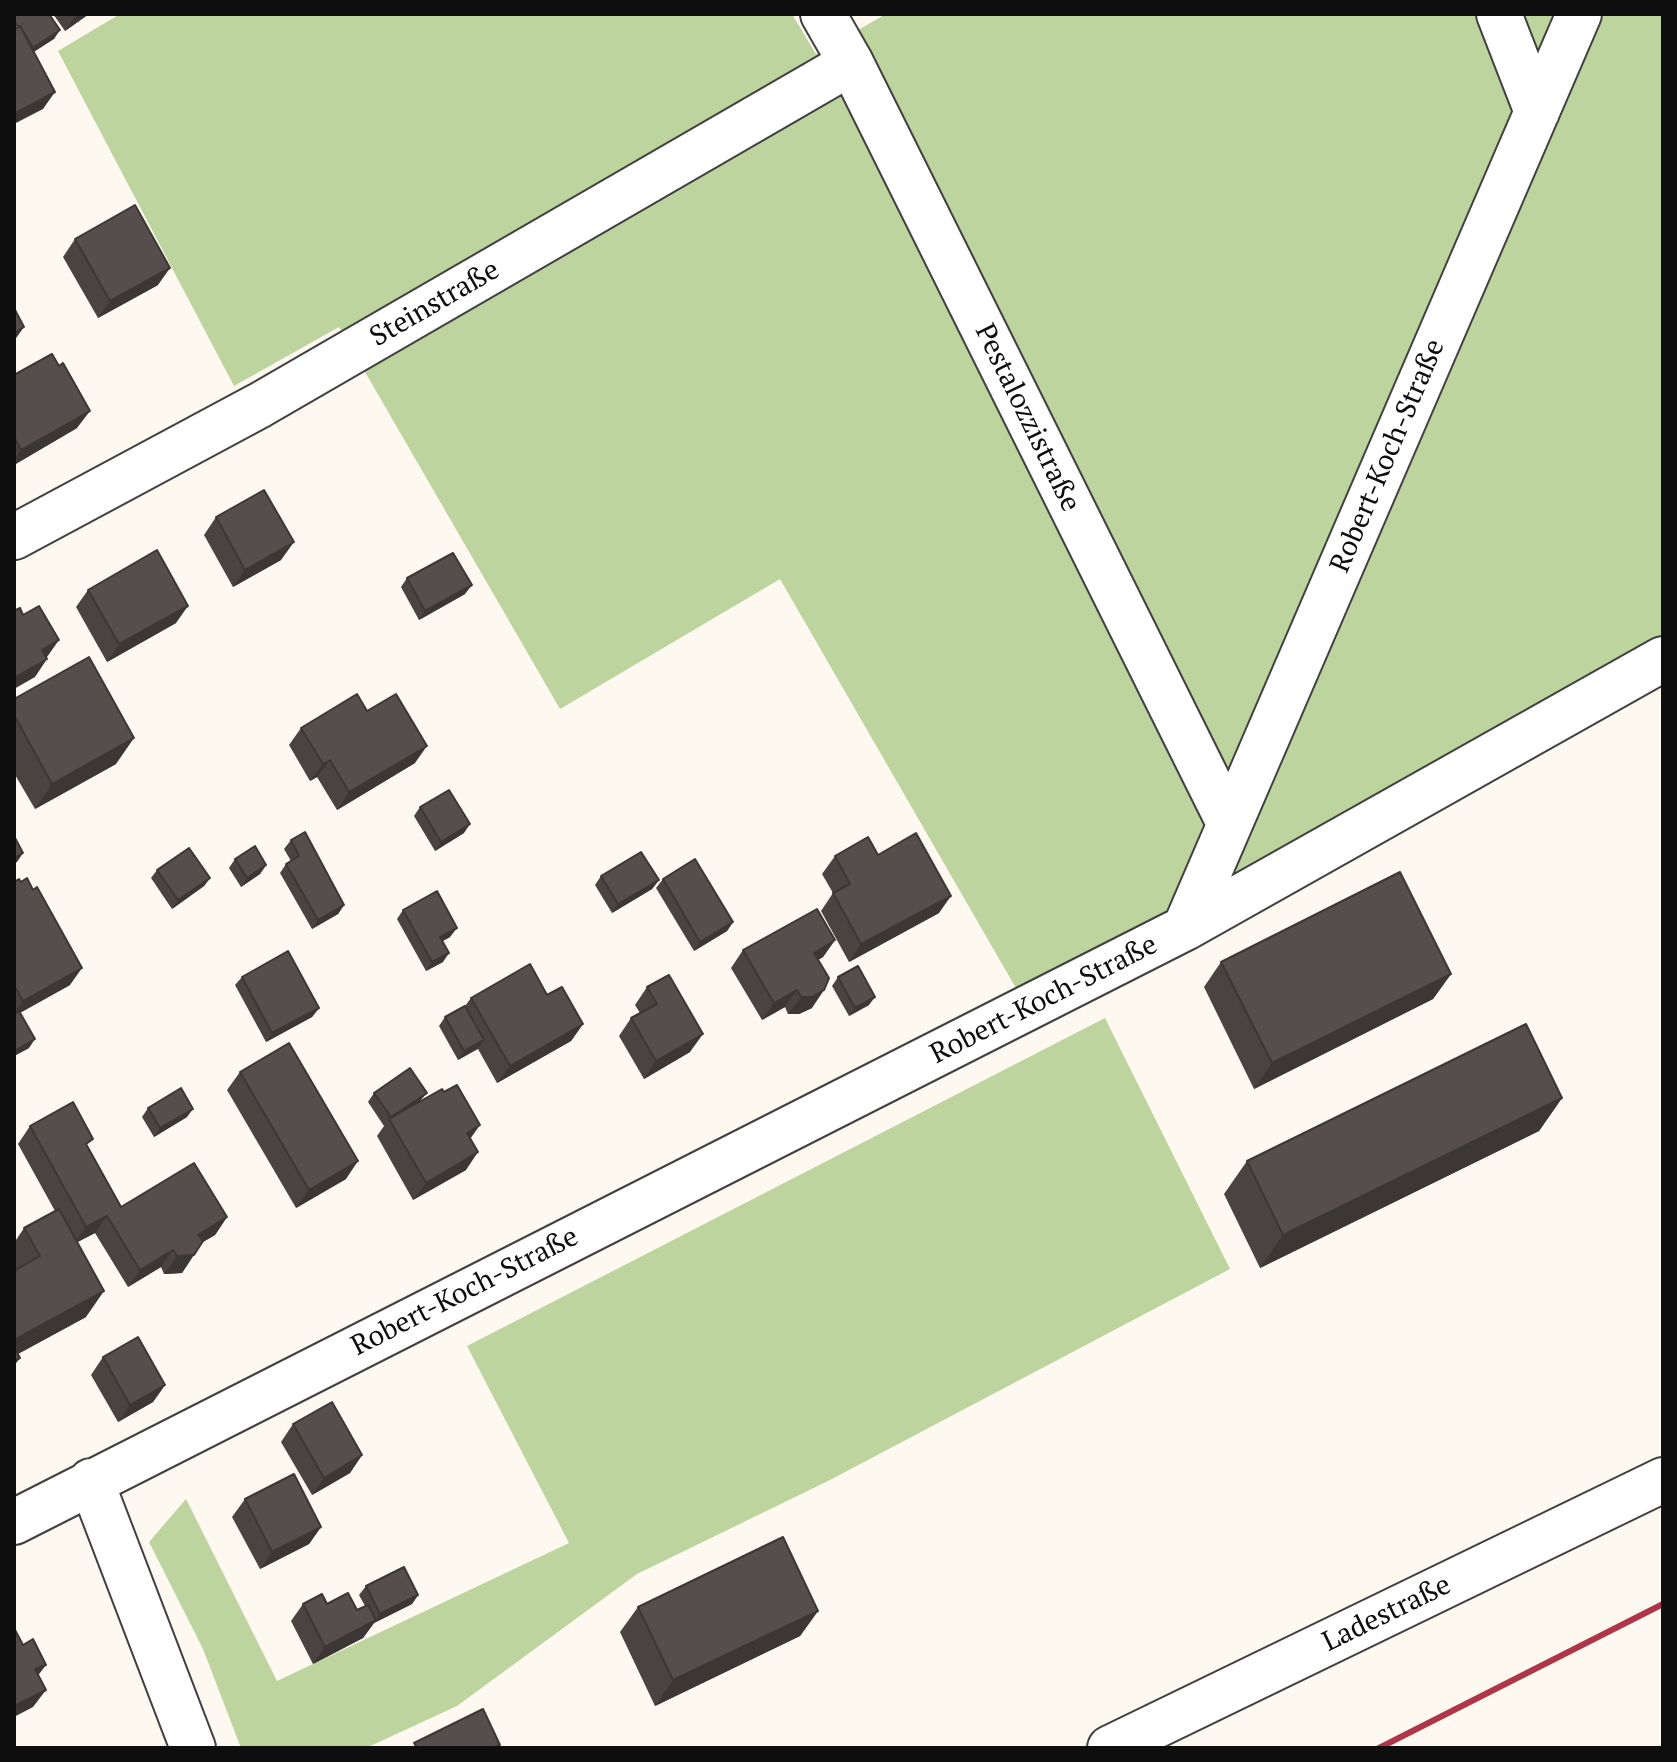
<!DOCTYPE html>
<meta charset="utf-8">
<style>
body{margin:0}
#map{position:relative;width:1677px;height:1762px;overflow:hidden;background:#fdf9f1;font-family:"PT Serif",serif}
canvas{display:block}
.frame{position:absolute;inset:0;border:16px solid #0e0e0e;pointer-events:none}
</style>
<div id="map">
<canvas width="1677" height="1762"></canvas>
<div class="frame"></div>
</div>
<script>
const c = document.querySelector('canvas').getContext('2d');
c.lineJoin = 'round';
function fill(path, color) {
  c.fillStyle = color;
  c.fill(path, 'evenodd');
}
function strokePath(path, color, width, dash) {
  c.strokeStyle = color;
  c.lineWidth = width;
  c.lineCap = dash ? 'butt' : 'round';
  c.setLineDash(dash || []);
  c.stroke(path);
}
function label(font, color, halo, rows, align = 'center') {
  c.font = font + ' "PT Serif",serif';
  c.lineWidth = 8;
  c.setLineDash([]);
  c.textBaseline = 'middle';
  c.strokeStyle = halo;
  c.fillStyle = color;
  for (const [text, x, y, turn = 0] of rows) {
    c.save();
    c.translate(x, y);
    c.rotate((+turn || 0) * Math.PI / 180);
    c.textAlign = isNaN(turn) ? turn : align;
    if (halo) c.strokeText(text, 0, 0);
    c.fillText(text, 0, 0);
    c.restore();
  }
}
const forest = new Path2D(`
 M 120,14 L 792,14 L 816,54 L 886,14 L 1663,14 L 1663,659 L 1028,1009 L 780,579 L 560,709 L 339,327 L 234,386 L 58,51 Z
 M 1105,1018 L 1230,1269 L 828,1481 L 637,1574 L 457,1706 L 366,1748 L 241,1748 L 203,1649 L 149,1542 L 186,1499 L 277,1681 L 569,1543 L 467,1346 Z`);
const minor = new Path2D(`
 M 823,14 L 851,63 L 1229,823
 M 1499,14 L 1537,112
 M 14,537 L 260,405 L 851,63
 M 1185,928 L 1579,14
 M 91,1481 L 193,1748
 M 14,1522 L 1185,928 L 1663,659
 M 1110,1748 L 1663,1480`);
const rail = new Path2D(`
 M 1379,1748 L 1663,1604`);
const wall = new Path2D(`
 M 53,14 L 89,14 L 65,31 Z
 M 75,239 L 158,285 L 98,318 L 63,257 Z
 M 14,375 L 77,428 L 14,465 Z
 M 216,517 L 281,560 L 233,587 L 204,535 Z
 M 407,578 L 465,594 L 419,620 L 401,587 Z
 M 88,590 L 176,623 L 107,662 L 76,607 Z
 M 14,699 L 116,764 L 35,809 L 14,773 Z
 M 367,711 L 415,763 L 337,810 L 317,777 L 310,781 L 289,745 L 301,728 Z
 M 420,807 L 464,833 L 435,851 L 414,816 Z
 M 291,840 L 344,905 L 338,914 L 312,929 L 280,873 L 286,864 L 291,861 L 284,849 Z
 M 878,855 L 939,913 L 849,962 L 821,911 L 833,893 L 822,874 L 835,856 Z
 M 235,859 L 266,865 L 260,874 L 241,887 L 229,868 Z
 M 157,870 L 210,878 L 204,886 L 172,909 L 151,878 Z
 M 601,876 L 659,880 L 652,889 L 612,913 L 595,885 Z
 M 663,879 L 733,922 L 727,931 L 694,951 L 656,888 Z
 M 14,882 L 70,985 L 20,1013 L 29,1048 L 14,1056 Z
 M 403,910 L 450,937 L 442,941 L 443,962 L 426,971 L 397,919 Z
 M 835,940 L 823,957 L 818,960 L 812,1008 L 799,1014 L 788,1014 L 785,1007 L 762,1020 L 731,968 L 743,950 Z
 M 1221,962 L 1451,974 L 1433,999 L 1254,1089 L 1204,987 Z
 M 242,977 L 319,1008 L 312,1017 L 266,1042 L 235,985 Z
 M 838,977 L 869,1005 L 849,1016 L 832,986 Z
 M 647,987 L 690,1052 L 644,1079 L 619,1036 L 631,1018 L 640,1013 L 635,1005 Z
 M 547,995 L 583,1024 L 571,1041 L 497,1083 L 478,1049 L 458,1060 L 439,1026 L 445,1017 L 465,1006 L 471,998 Z
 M 240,1072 L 346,1179 L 296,1208 L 227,1090 Z
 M 374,1093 L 421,1100 L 470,1139 L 466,1170 L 413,1200 L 377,1136 L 384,1126 L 368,1102 Z
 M 1562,1098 L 1539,1131 L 1260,1268 L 1224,1194 L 1247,1161 Z
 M 148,1108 L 187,1117 L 154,1137 L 142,1117 Z
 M 30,1126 L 88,1148 L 121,1207 L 227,1217 L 215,1235 L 201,1243 L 182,1273 L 164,1274 L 161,1267 L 128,1287 L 95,1233 L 77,1242 L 86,1317 L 18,1354 L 20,1358 L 14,1366 L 14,1271 L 16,1270 L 14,1267 L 14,1243 L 24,1228 L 55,1211 L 18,1144 Z
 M 103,1357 L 165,1385 L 153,1402 L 118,1422 L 91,1375 Z
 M 293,1424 L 362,1455 L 350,1473 L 312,1495 L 281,1442 Z
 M 245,1499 L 321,1527 L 309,1544 L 260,1569 L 232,1517 Z
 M 366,1586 L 418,1595 L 412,1604 L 374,1623 L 363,1638 L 313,1664 L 291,1621 L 303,1604 L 357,1610 L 365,1606 L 359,1595 Z
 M 638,1607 L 818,1611 L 800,1636 L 655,1706 L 620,1632 Z`);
const shadedWall = new Path2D(`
 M 77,14 L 89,14 L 65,31 Z
 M 60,30 L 54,39 L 26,57 L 33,48 Z
 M 55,92 L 43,109 L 14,124 L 14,114 Z
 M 170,268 L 158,285 L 98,318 L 110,301 Z
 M 24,327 L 14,341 L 14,333 Z
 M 90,411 L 77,428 L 14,465 L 14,460 L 21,450 Z
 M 294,542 L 281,560 L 233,587 L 245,570 Z
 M 472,585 L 465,594 L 419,620 L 425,611 Z
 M 188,606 L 176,623 L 107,662 L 119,644 Z
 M 59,640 L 47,657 L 30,668 L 42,650 Z
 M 47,659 L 35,677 L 14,689 L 14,678 Z
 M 134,738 L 116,764 L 35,809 L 52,784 Z
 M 427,746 L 415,763 L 337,810 L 349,792 Z
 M 330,760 L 317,777 L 310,781 L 323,764 Z
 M 470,824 L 464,833 L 435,851 L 441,842 Z
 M 23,853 L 17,862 L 14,864 L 14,858 Z
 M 266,865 L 260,874 L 241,887 L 247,878 Z
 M 210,878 L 204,886 L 172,909 L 178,900 Z
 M 659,880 L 652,889 L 612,913 L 618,904 Z
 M 951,896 L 939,913 L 849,962 L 861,944 Z
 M 344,905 L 338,914 L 312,929 L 318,920 Z
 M 733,922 L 727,931 L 694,951 L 700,942 Z
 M 457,928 L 450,937 L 434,946 L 440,937 Z
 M 835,940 L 823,957 L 802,970 L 814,953 Z
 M 449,953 L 443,962 L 426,971 L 432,962 Z
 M 82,968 L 70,985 L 14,1016 L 14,1013 L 23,1001 Z
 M 1451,974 L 1433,999 L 1254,1089 L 1272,1063 Z
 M 797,990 L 785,1007 L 762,1020 L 774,1003 Z
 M 824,990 L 812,1008 L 799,1014 L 788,1014 L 801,997 Z
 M 875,997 L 869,1005 L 849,1016 L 855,1008 Z
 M 319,1008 L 312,1017 L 266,1042 L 272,1033 Z
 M 583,1024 L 571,1041 L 497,1083 L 510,1066 Z
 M 703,1034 L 690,1052 L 644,1079 L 656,1061 Z
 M 35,1039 L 29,1048 L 14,1056 L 14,1051 Z
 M 484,1040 L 477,1049 L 458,1060 L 464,1051 Z
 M 427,1093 L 420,1101 L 390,1119 Z
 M 1562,1098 L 1539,1131 L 1260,1268 L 1283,1235 Z
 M 193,1109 L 187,1117 L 154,1137 L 160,1128 Z
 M 480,1125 L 468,1142 L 467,1133 Z
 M 478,1152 L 466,1170 L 413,1200 L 426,1183 Z
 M 358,1161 L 346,1179 L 296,1208 L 309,1190 Z
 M 107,1216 L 95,1233 L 74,1244 L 86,1227 Z
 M 227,1217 L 215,1235 L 186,1252 L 198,1235 Z
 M 173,1250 L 161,1267 L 128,1287 L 140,1270 Z
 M 194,1255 L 182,1273 L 164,1274 L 177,1256 Z
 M 104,1291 L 86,1317 L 14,1356 L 14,1340 Z
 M 165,1385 L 153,1402 L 118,1422 L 130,1405 Z
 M 362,1455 L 350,1473 L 312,1495 L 324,1478 Z
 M 321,1527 L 309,1544 L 260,1569 L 272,1552 Z
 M 418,1595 L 412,1604 L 374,1623 L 363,1638 L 313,1664 L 325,1647 L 375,1620 L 380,1614 Z
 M 818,1611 L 800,1636 L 655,1706 L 673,1680 Z
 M 46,1665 L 33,1682 L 35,1669 Z
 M 46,1690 L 33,1707 L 14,1717 L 14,1706 Z`);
const building = new Path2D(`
 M 14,14 L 49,14 L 60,30 L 33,48 L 20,26 L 18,27 L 14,21 Z
 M 20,26 L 55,92 L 14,114 L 14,29 Z
 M 135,205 L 170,268 L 110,301 L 75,239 Z
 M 14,308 L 24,327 L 14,333 Z
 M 52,354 L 59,366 L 63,363 L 90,411 L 21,450 L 14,437 L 14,375 Z
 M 264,490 L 294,542 L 245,570 L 216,517 Z
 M 157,550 L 188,606 L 119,644 L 88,590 Z
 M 453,553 L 472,585 L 425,611 L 407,578 Z
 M 39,606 L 59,640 L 42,650 L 47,659 L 14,678 L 14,611 L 20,608 L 23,615 Z
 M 89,657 L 134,738 L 52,784 L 14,715 L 14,699 Z
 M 357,694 L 367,711 L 396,694 L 427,746 L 349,792 L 330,760 L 323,764 L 301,728 Z
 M 449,790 L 470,824 L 441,842 L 420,807 Z
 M 305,832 L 344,905 L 318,920 L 286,864 L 299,856 L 291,840 Z
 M 916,833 L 951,896 L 861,944 L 833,893 L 850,884 L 835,856 L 868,837 L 878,855 Z
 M 14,836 L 23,853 L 14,858 Z
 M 255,846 L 266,865 L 247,878 L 235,859 Z
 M 189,848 L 210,878 L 178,900 L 157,870 Z
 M 641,852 L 659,880 L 618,904 L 601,876 Z
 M 695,859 L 733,922 L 700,942 L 663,879 Z
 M 1400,872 L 1451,974 L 1272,1063 L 1221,962 Z
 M 27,878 L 33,890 L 37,887 L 82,968 L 23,1001 L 14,985 L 14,882 L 19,879 L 21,882 Z
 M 437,891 L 457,928 L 440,937 L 449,953 L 432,962 L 403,910 Z
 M 817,909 L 835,940 L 814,953 L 829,978 L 824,990 L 812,997 L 801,997 L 797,990 L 774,1003 L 743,950 Z
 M 288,951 L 319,1008 L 272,1033 L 242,977 Z
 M 530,964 L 547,995 L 562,987 L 583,1024 L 510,1066 L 471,998 Z
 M 858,966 L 875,997 L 855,1008 L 838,977 Z
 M 669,975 L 703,1034 L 656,1061 L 631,1018 L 657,1004 L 647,987 Z
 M 465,1006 L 484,1040 L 464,1051 L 445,1017 Z
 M 19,1011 L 35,1039 L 14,1051 L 14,1014 Z
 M 1526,1024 L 1562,1098 L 1283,1235 L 1247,1161 Z
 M 289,1043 L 358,1161 L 309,1190 L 240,1072 Z
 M 410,1068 L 427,1093 L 391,1117 L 374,1093 Z
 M 457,1085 L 480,1125 L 467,1133 L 478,1152 L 426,1183 L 389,1119 L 442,1089 L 444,1092 Z
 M 181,1088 L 193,1109 L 160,1128 L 148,1108 Z
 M 73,1102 L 93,1139 L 86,1144 L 121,1207 L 194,1163 L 227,1217 L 198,1235 L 203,1241 L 194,1255 L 177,1256 L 173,1250 L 140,1270 L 107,1216 L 86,1227 L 30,1126 Z
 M 59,1209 L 104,1291 L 14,1340 L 14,1271 L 40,1256 L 24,1228 Z
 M 138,1337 L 165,1385 L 130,1405 L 103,1357 Z
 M 14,1347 L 20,1358 L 14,1361 Z
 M 332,1402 L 362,1455 L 324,1478 L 293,1424 Z
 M 294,1474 L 321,1527 L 272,1552 L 245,1499 Z
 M 783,1537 L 818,1611 L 673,1680 L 638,1607 Z
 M 404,1567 L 418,1595 L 380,1614 L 366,1586 Z
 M 348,1593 L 357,1610 L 368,1605 L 376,1620 L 325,1647 L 303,1604 L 322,1594 L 327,1604 Z
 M 14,1628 L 23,1645 L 33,1639 L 46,1665 L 35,1669 L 46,1690 L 14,1706 Z
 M 483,1709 L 500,1745 L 493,1748 L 417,1748 L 414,1743 Z`);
const streetNames = [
 ["Steinstraße",435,304,-30],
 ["Pestalozzistraße",1027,418,64],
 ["Robert-Koch-Straße",1388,456,-67],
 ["Robert-Koch-Straße",1044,1000,-27],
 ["Robert-Koch-Straße",465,1292,-27],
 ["Ladestraße",1387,1614,-26]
];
fill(forest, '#bdd49e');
strokePath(minor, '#414141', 48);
strokePath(minor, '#fff', 44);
strokePath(rail, '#af3549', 6);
fill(wall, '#4a4341');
fill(shadedWall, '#3c3735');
fill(building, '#564e4c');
strokePath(building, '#3c3735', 2);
label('28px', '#0e0e0e', '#fff', streetNames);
</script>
